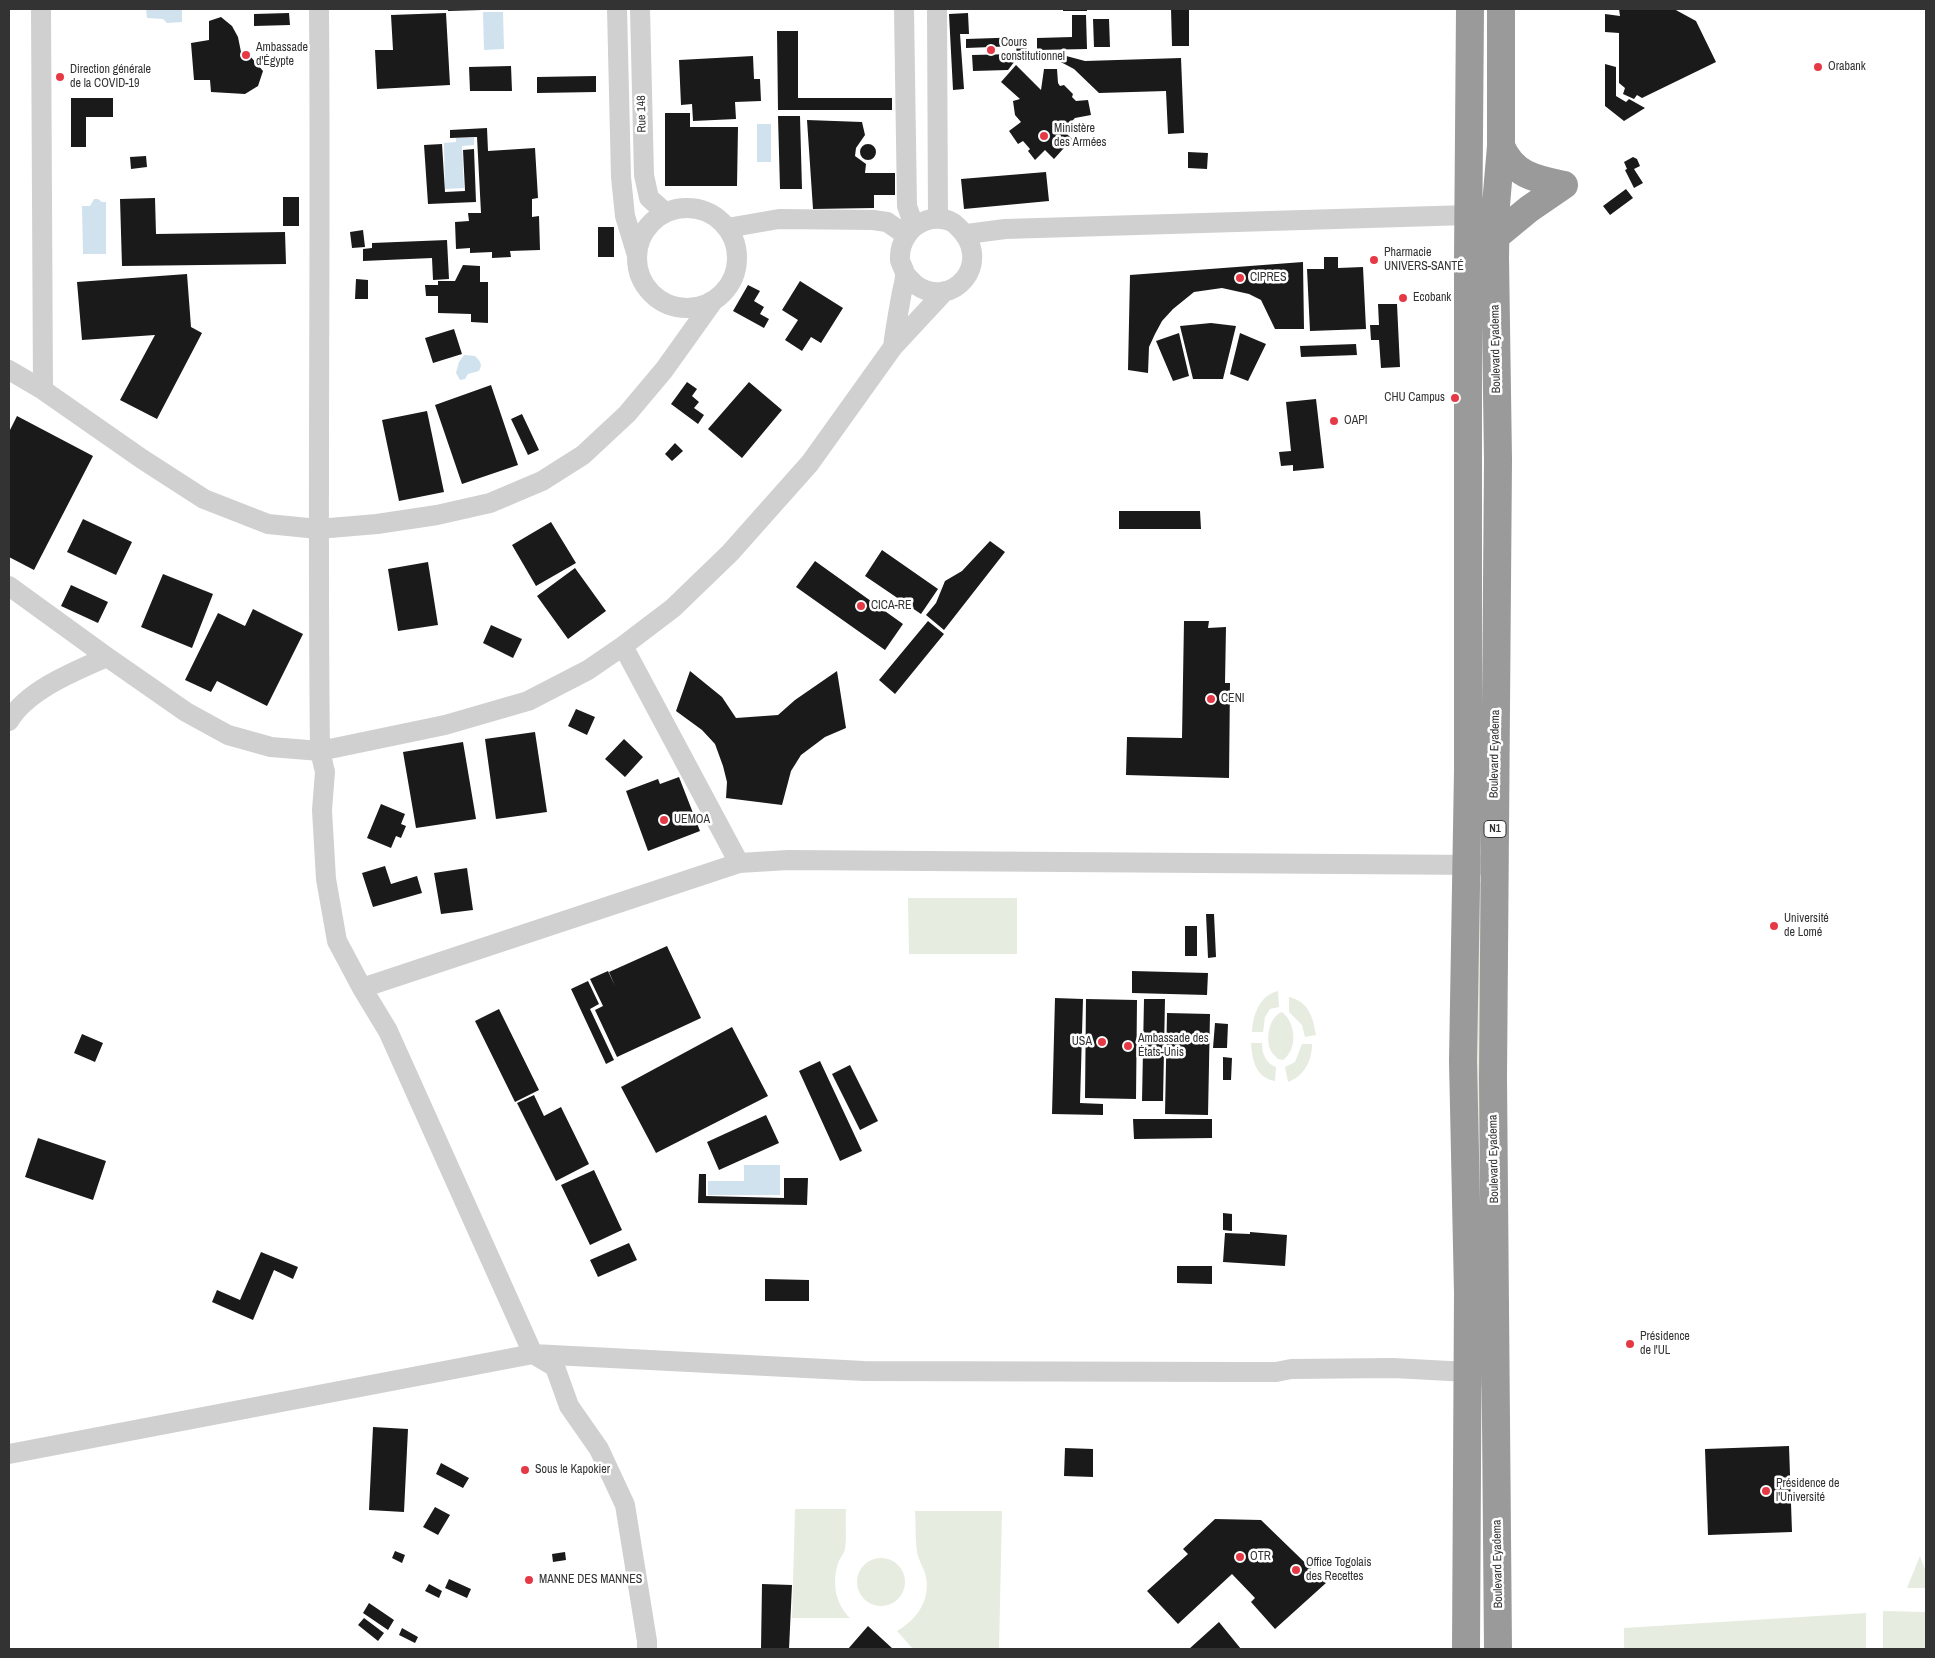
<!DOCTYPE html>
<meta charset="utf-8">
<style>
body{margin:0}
#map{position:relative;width:1935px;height:1658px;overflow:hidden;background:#fff;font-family:"Archivo Narrow",sans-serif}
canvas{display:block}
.frame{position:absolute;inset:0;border:10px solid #333;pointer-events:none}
</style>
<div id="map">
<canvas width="1935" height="1658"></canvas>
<div class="frame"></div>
</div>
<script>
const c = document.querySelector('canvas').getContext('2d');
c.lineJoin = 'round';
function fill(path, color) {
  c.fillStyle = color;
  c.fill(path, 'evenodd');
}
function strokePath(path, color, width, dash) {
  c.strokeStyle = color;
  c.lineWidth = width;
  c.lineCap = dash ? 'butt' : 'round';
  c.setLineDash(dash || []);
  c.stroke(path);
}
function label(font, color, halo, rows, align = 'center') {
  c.font = font + ' "Archivo Narrow",sans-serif';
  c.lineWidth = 5;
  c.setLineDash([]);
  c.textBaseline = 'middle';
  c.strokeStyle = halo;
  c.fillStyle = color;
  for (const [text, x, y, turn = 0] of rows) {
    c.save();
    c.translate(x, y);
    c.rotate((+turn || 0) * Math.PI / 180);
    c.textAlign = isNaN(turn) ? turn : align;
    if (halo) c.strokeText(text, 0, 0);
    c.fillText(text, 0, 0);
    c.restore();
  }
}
const green = new Path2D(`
 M 1479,882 L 1482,883 L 1480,1198 L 1482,1327 L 1472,1167 Z
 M 908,898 L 1017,898 L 1017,954 L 909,954 Z
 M 1278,991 L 1279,1007 L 1270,1009 L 1265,1017 L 1263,1032 L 1252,1032 C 1253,1014 1260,995 1278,991 Z
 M 1289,997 C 1309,1002 1313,1017 1316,1035 L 1305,1037 L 1302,1025 L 1289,1012 Z
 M 1282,1012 C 1296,1023 1298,1049 1283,1060 L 1278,1059 C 1275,1056 1271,1052 1270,1049 C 1266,1037 1269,1017 1282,1012 Z
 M 1251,1043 L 1262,1043 C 1262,1053 1265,1063 1276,1067 L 1275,1081 C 1256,1078 1252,1060 1251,1043 Z
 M 1302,1044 L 1312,1044 C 1312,1061 1304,1076 1288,1082 L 1285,1067 L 1295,1062 Z
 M 795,1509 L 846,1509 C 845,1522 847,1537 845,1549 C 844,1554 840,1558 838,1563 C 832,1583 835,1603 850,1618 L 792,1618 Z
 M 915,1511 L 1002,1511 L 999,1649 L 913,1649 L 897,1631 C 918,1619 932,1598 925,1573 C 922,1565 918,1559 917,1551 C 915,1538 916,1524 915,1511 Z
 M 1920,1556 L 1926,1572 L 1926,1588 L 1907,1588 Z
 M857 1582a24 24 0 1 1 48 0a24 24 0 1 1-48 0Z
 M 1883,1611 L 1926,1612 L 1926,1649 L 1883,1649 Z
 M 1866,1613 L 1866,1649 L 1624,1649 L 1624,1628 Z`);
const water = new Path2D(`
 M 146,9 L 182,9 L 182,22 L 167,23 L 163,19 L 147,18 Z
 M 483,12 L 503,12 L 504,49 L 484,50 Z
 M 757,124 L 771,124 L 771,162 L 757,162 Z
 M 456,138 L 474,138 L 474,145 L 462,146 L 464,188 L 445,189 L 444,143 L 456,142 Z
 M 94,199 L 98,199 L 102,202 L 106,202 L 106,254 L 83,254 L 82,206 L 90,206 Z
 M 464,355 L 475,356 C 480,361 483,364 479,371 L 468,374 L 465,379 L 460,380 L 456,373 L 459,362 Z
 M 744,1165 L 780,1165 L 780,1195 L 708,1195 L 708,1181 L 744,1181 Z`);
const building = new Path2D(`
 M 448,9 L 482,9 L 482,10 L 448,11 Z
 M 1063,9 L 1087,9 L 1087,11 L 1063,11 Z
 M 1171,9 L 1189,9 L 1189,46 L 1172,46 Z
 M 1619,9 L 1674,9 L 1696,21 L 1716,62 L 1642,98 L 1637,95 L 1634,99 L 1623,94 L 1625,88 L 1619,83 L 1619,33 L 1605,32 L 1605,14 L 1620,16 Z
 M 289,13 L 290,25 L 254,26 L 254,14 Z
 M 446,13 L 450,85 L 377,89 L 375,50 L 393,50 L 391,15 Z
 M 968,13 L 969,34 L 960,34 L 964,89 L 953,90 L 949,14 Z
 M 1072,15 L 1086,15 L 1087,49 L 1037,50 L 1037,38 L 1072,37 Z
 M 221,17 L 232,26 L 238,37 L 242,57 L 250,56 L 263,71 L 258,86 L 245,94 L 211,92 L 210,80 L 194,80 L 191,43 L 209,40 L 209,21 Z
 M 1093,19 L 1109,19 L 1110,47 L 1094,47 Z
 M 777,31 L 798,31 L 798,98 L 892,98 L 892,110 L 778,110 Z
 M 1026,37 L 1027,55 L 1017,55 L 1016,46 L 966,48 L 966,39 Z
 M 1055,53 L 1085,61 L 1181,58 L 1184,133 L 1168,134 L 1166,91 L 1099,93 L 1074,69 L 1057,60 Z
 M 1014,54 L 1018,57 L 1008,70 L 973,71 L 972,55 Z
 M 753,56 L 754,79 L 760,79 L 761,101 L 735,102 L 736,119 L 693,121 L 692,104 L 681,105 L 679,60 Z
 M 1605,64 L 1616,67 L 1616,96 L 1626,102 L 1629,99 L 1645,108 L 1624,121 L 1605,106 Z
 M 1016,65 L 1041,90 L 1044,69 L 1057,69 L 1058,83 L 1060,86 L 1064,85 L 1073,94 L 1072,97 L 1076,101 L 1088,100 L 1091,115 L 1075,118 L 1063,130 L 1072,139 L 1054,159 L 1045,150 L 1035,160 L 1028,151 L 1030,149 L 1023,141 L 1018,144 L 1009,131 L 1021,122 L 1015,115 L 1013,101 L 1020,99 L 1001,82 Z
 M 511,66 L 512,91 L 470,91 L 469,67 Z
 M 596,76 L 596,92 L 537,93 L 537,77 Z
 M 71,98 L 113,98 L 113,117 L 86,117 L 86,147 L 71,147 Z
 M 665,113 L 690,113 L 690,127 L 738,127 L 737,186 L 665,186 Z
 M 778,116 L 800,116 L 802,189 L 780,189 Z
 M 807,120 L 862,122 L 865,135 L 856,148 L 855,156 L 866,164 L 865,173 L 895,173 L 895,195 L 874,195 L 874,208 L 813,209 Z
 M 487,128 L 488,151 L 535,148 L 538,198 L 532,199 L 532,217 L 539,216 L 540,250 L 510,251 L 511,257 L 492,258 L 492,252 L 470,253 L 470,248 L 456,249 L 455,222 L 469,221 L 468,213 L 481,213 L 477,137 L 450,138 L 450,130 Z
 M860 152a8 8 0 1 1 16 0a8 8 0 1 1-16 0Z
 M 442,144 L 445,192 L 465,191 L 463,150 L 474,149 L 476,202 L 428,204 L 424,145 Z
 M 1188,152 L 1208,153 L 1207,169 L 1188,168 Z
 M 146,156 L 147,167 L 131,169 L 130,157 Z
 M 1633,157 L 1637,159 L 1640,166 L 1634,169 L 1643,183 L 1634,188 L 1625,170 L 1627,169 L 1624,162 Z
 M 1046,172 L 1049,201 L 964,209 L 961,179 Z
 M 1626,189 L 1633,198 L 1610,215 L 1603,206 Z
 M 283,197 L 299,197 L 299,226 L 283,226 Z
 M 155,198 L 156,234 L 285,232 L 286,264 L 122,266 L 120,199 Z
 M 598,227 L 614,227 L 614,257 L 598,257 Z
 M 363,230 L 365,247 L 352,248 L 350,232 Z
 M 447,240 L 449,279 L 433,280 L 432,258 L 363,261 L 363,249 L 372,248 L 372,243 Z
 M 1324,257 L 1338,257 L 1338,268 L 1363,267 L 1366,329 L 1310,331 L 1307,269 L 1324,269 Z
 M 1303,262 L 1304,329 L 1275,329 L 1261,300 L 1249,294 L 1222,288 L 1194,292 L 1173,309 L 1162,321 L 1155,334 L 1149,347 L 1148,373 L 1128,370 L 1130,275 Z
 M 463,265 L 480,266 L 480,282 L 488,282 L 488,323 L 471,322 L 471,314 L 438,313 L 438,296 L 426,296 L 425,285 L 438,285 L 438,281 L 455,281 Z
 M 187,274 L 191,327 L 202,333 L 157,419 L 120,400 L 155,335 L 82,340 L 77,282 Z
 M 356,279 L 368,280 L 368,299 L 355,299 Z
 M 800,281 L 843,308 L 821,343 L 811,337 L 802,351 L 785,340 L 798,320 L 782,310 Z
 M 748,285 L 760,291 L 754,301 L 764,307 L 760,314 L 769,319 L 764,328 L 733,311 Z
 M 1378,304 L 1397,304 L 1400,367 L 1381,368 L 1379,340 L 1371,340 L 1370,325 L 1379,325 Z
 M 1211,323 L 1236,326 L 1223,379 L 1193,379 L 1180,326 Z
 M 454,329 L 462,354 L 433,363 L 425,338 Z
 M 1179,333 L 1189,376 L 1173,381 L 1156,341 Z
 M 1240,333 L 1266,344 L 1248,381 L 1230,374 Z
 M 1356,344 L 1357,355 L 1301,357 L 1300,346 Z
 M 687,382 L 697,389 L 692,396 L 699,402 L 694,408 L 704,415 L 698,424 L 671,404 Z
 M 749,382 L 782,410 L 742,458 L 708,429 Z
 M 491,385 L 518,465 L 462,484 L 435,405 Z
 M 1316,399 L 1324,468 L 1293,471 L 1293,465 L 1281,466 L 1279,452 L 1291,451 L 1286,402 Z
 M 427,411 L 444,492 L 399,501 L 382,420 Z
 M 522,414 L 539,450 L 528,455 L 511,419 Z
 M 17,416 L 93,456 L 34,570 L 9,557 L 9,432 Z
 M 675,443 L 683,451 L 672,461 L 665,454 Z
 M 1119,511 L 1200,511 L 1201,529 L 1119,529 Z
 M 83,519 L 132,542 L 116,575 L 67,552 Z
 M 551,522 L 576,563 L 536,586 L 512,545 Z
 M 990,541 L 1005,552 L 944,630 L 926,615 L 936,603 L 945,581 L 962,571 Z
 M 882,550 L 938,589 L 921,614 L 865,576 Z
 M 815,561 L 903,624 L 885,650 L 796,587 Z
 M 428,562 L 438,625 L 398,631 L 388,569 Z
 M 575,568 L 606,611 L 568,639 L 537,596 Z
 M 163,574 L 213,594 L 192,648 L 141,627 Z
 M 71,585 L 108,602 L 98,623 L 61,606 Z
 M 253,609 L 303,634 L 267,706 L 217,681 L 211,692 L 185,680 L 218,613 L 245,626 Z
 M 928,621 L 944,634 L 895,694 L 879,680 Z
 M 1184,621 L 1209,621 L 1208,628 L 1226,627 L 1225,683 L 1230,683 L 1229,778 L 1126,775 L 1127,737 L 1182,738 Z
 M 491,625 L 522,639 L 513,658 L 483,643 Z
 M 690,671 L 722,697 L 736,718 L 778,715 L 795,700 L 837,671 L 846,728 L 825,737 L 801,755 L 791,771 L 782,805 L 726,798 L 727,782 L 723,766 L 715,744 L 702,730 L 676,711 Z
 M 576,709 L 595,717 L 587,735 L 568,726 Z
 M 535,732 L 547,812 L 496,819 L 485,739 Z
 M 624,739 L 643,757 L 625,777 L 605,759 Z
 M 463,742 L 476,819 L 416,828 L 403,752 Z
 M 679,777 L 700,831 L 648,851 L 626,791 L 658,779 L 660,784 Z
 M 381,804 L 405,814 L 401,824 L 406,826 L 401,838 L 396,836 L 391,848 L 367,838 Z
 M 385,866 L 391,884 L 417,876 L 422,893 L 373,907 L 362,873 Z
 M 467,868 L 473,910 L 441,914 L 434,873 Z
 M 1206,914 L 1214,914 L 1216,957 L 1208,958 Z
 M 1185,926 L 1197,926 L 1197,956 L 1185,956 Z
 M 667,946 L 701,1018 L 617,1057 L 595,1010 L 603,1006 L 590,979 L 608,971 L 615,986 L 609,972 Z
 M 1132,971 L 1208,973 L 1207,995 L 1132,993 Z
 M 588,981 L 599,1004 L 590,1009 L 614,1060 L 606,1064 L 571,989 Z
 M 1055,998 L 1083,999 L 1080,1103 L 1103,1104 L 1103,1115 L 1052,1114 Z
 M 1086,999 L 1137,1000 L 1136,1099 L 1085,1098 Z
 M 1144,999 L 1165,999 L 1163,1101 L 1142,1101 Z
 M 499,1009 L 539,1090 L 515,1102 L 475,1021 Z
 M 1167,1013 L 1210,1014 L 1208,1115 L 1165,1114 Z
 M 1215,1023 L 1228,1024 L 1227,1048 L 1213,1048 Z
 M 732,1027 L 768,1096 L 656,1153 L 621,1087 Z
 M 82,1034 L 103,1043 L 95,1062 L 74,1053 Z
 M 1223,1057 L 1232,1058 L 1231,1080 L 1223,1080 Z
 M 820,1061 L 862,1151 L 840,1161 L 799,1071 Z
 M 850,1065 L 878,1121 L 860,1130 L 832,1074 Z
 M 534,1095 L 544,1116 L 561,1107 L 589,1164 L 556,1181 L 517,1103 Z
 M 766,1115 L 779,1143 L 719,1170 L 707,1142 Z
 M 1133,1119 L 1212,1119 L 1212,1138 L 1134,1139 Z
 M 38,1138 L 106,1161 L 93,1200 L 25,1177 Z
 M 594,1170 L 622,1230 L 590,1245 L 561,1185 Z
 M 699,1174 L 706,1174 L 706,1196 L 784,1198 L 784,1178 L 808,1178 L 807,1205 L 698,1203 Z
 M 1223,1213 L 1232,1214 L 1232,1231 L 1223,1230 Z
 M 1250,1232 L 1287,1235 L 1285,1266 L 1223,1262 L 1225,1233 L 1250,1234 Z
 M 629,1243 L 637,1260 L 598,1277 L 590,1260 Z
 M 261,1252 L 298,1267 L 293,1279 L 274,1270 L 253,1320 L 212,1302 L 217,1290 L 240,1300 Z
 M 1177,1266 L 1212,1266 L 1212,1284 L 1177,1283 Z
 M 765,1279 L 809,1280 L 809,1301 L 765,1301 Z
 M 373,1427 L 408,1429 L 404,1512 L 369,1510 Z
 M 1789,1446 L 1792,1532 L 1708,1535 L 1705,1449 Z
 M 1065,1448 L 1093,1449 L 1093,1477 L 1064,1476 Z
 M 441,1463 L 469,1478 L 463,1488 L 436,1474 Z
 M 435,1507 L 450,1515 L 438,1535 L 423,1527 Z
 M 1215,1519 L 1261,1520 L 1326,1583 L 1275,1629 L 1251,1602 L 1255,1598 L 1232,1574 L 1178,1624 L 1147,1591 L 1188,1554 L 1183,1549 Z
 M 395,1551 L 405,1555 L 402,1563 L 392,1558 Z
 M 565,1552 L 566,1560 L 553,1562 L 552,1554 Z
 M 449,1579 L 471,1589 L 467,1598 L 445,1588 Z
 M 429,1584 L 442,1591 L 439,1598 L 425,1591 Z
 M 762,1584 L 792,1585 L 789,1649 L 761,1649 Z
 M 369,1603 L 394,1620 L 388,1630 L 363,1613 Z
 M 364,1618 L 384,1633 L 378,1641 L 358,1625 Z
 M 1219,1622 L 1241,1649 L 1189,1649 Z
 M 868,1626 L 893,1649 L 848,1649 Z
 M 402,1628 L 418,1637 L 415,1643 L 399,1635 Z`);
const street = new Path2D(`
 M 41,9 L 43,390
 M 319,9 C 321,256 317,503 320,751 L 325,772 L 322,810 L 326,879 L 337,941 L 362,988 L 388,1031 L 533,1354 L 555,1367 L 569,1406 L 599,1449 L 625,1505 L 647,1641 L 647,1649
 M 617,9 L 621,177 L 625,216 L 636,252
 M 640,9 L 644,175 L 649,198 L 665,212
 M 904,9 L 907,206 L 914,226
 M 937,9 L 938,219
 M637 258a50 50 0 1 1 100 0a50 50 0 1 1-100 0Z
 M 727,228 L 779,219 L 873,220 L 887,222 L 906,235
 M 967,234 L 1005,229 L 1468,215 L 1480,211
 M 893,347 C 895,330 898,314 901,297 C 902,290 905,282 905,275 C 905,270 901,265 900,260 C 899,243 909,227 925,221 C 934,217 950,218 957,226 C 996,262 952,311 916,285 C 912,282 908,277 905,274
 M 9,370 L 43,390 L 142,459 L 204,499 L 268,524 L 318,529 L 377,524 L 437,515 L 490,503 L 542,481 L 583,455 L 627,414 L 664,370 L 714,300
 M 9,586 L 107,657 L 186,712 L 228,735 L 271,747 L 320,751 L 445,725 L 528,701 L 588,670 L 623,646 L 673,608 L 730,553 L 810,463 L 893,347 L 945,291
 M 623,646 L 739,863
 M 9,721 C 27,690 75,671 107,657
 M 362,988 L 739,863 L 788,860 L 1480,865
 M 9,1454 L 533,1354 L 864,1371 L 1241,1372 L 1276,1372 L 1291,1369 L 1393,1368 L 1468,1372 L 1481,1376`);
const highway = new Path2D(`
 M 1501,146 C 1513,175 1536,179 1564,185
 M 1495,237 L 1529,209 L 1564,185
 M 1466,1649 L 1468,1293 L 1463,1061 L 1468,771 L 1468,259 L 1470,9
 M 1498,1649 L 1493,1078 L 1498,460 L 1495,257 L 1496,205 L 1501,146 L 1501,9`);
const markers = [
 [991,50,5,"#e63946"],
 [246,55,5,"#e63946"],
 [1818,67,5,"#e63946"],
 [60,77,5,"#e63946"],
 [1044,136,5,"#e63946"],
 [1374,260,5,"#e63946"],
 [1240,278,5,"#e63946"],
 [1403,298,5,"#e63946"],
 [1455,398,5,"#e63946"],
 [1334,421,5,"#e63946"],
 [861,606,5,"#e63946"],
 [1211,699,5,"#e63946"],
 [664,820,5,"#e63946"],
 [1774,926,5,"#e63946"],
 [1102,1042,5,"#e63946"],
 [1128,1046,5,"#e63946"],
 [1630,1344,5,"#e63946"],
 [525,1470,5,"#e63946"],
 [1766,1491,5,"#e63946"],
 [1240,1557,5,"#e63946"],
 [1296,1570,5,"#e63946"],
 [529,1580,5,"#e63946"]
];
const shields = [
 [1495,829,22]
];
const shieldNames = [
 ["N1",1495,829]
];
const poiNames = [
 ["Cours",1001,43],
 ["constitutionnel",1001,57],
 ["Ambassade",256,48],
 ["d'Égypte",256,62],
 ["Orabank",1828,67],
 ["Direction générale",70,70],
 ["de la COVID-19",70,84],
 ["Ministère",1054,129],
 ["des Armées",1054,143],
 ["Pharmacie",1384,253],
 ["UNIVERS-SANTÉ",1384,267],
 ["CIPRES",1250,278],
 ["Ecobank",1413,298],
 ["CHU Campus",1445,398,"right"],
 ["OAPI",1344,421],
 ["CICA-RE",871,606],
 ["CENI",1221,699],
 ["UEMOA",674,820],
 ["Université",1784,919],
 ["de Lomé",1784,933],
 ["Ambassade des",1138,1039],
 ["États-Unis",1138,1053],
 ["USA",1092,1042,"right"],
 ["Présidence",1640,1337],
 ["de l'UL",1640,1351],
 ["Sous le Kapokier",535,1470],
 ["Présidence de",1776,1484],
 ["l'Université",1776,1498],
 ["OTR",1250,1557],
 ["Office Togolais",1306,1563],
 ["des Recettes",1306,1577],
 ["MANNE DES MANNES",539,1580]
];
const streetNames = [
 ["Rue 148",642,114,-91],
 ["Boulevard Eyadema",1496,349,-91],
 ["Boulevard Eyadema",1495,754,-89],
 ["Boulevard Eyadema",1494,1159,-91],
 ["Boulevard Eyadema",1498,1564,-91]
];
fill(green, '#e6ecdf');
fill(water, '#cfe2ee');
fill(building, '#1a1a1a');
strokePath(street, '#d0d0d0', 20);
strokePath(highway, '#9a9a9a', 28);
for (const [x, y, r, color] of markers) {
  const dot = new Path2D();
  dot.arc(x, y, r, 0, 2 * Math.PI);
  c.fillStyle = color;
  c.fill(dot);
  strokePath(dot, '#fff', 2);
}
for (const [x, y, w] of shields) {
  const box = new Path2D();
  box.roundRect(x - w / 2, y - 8.5, w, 17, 4);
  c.fillStyle = '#fff';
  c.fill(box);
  strokePath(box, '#333', 1);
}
label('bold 11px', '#333', null, shieldNames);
label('12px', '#333', '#fff', poiNames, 'left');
label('12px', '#333', '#fff', streetNames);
</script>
